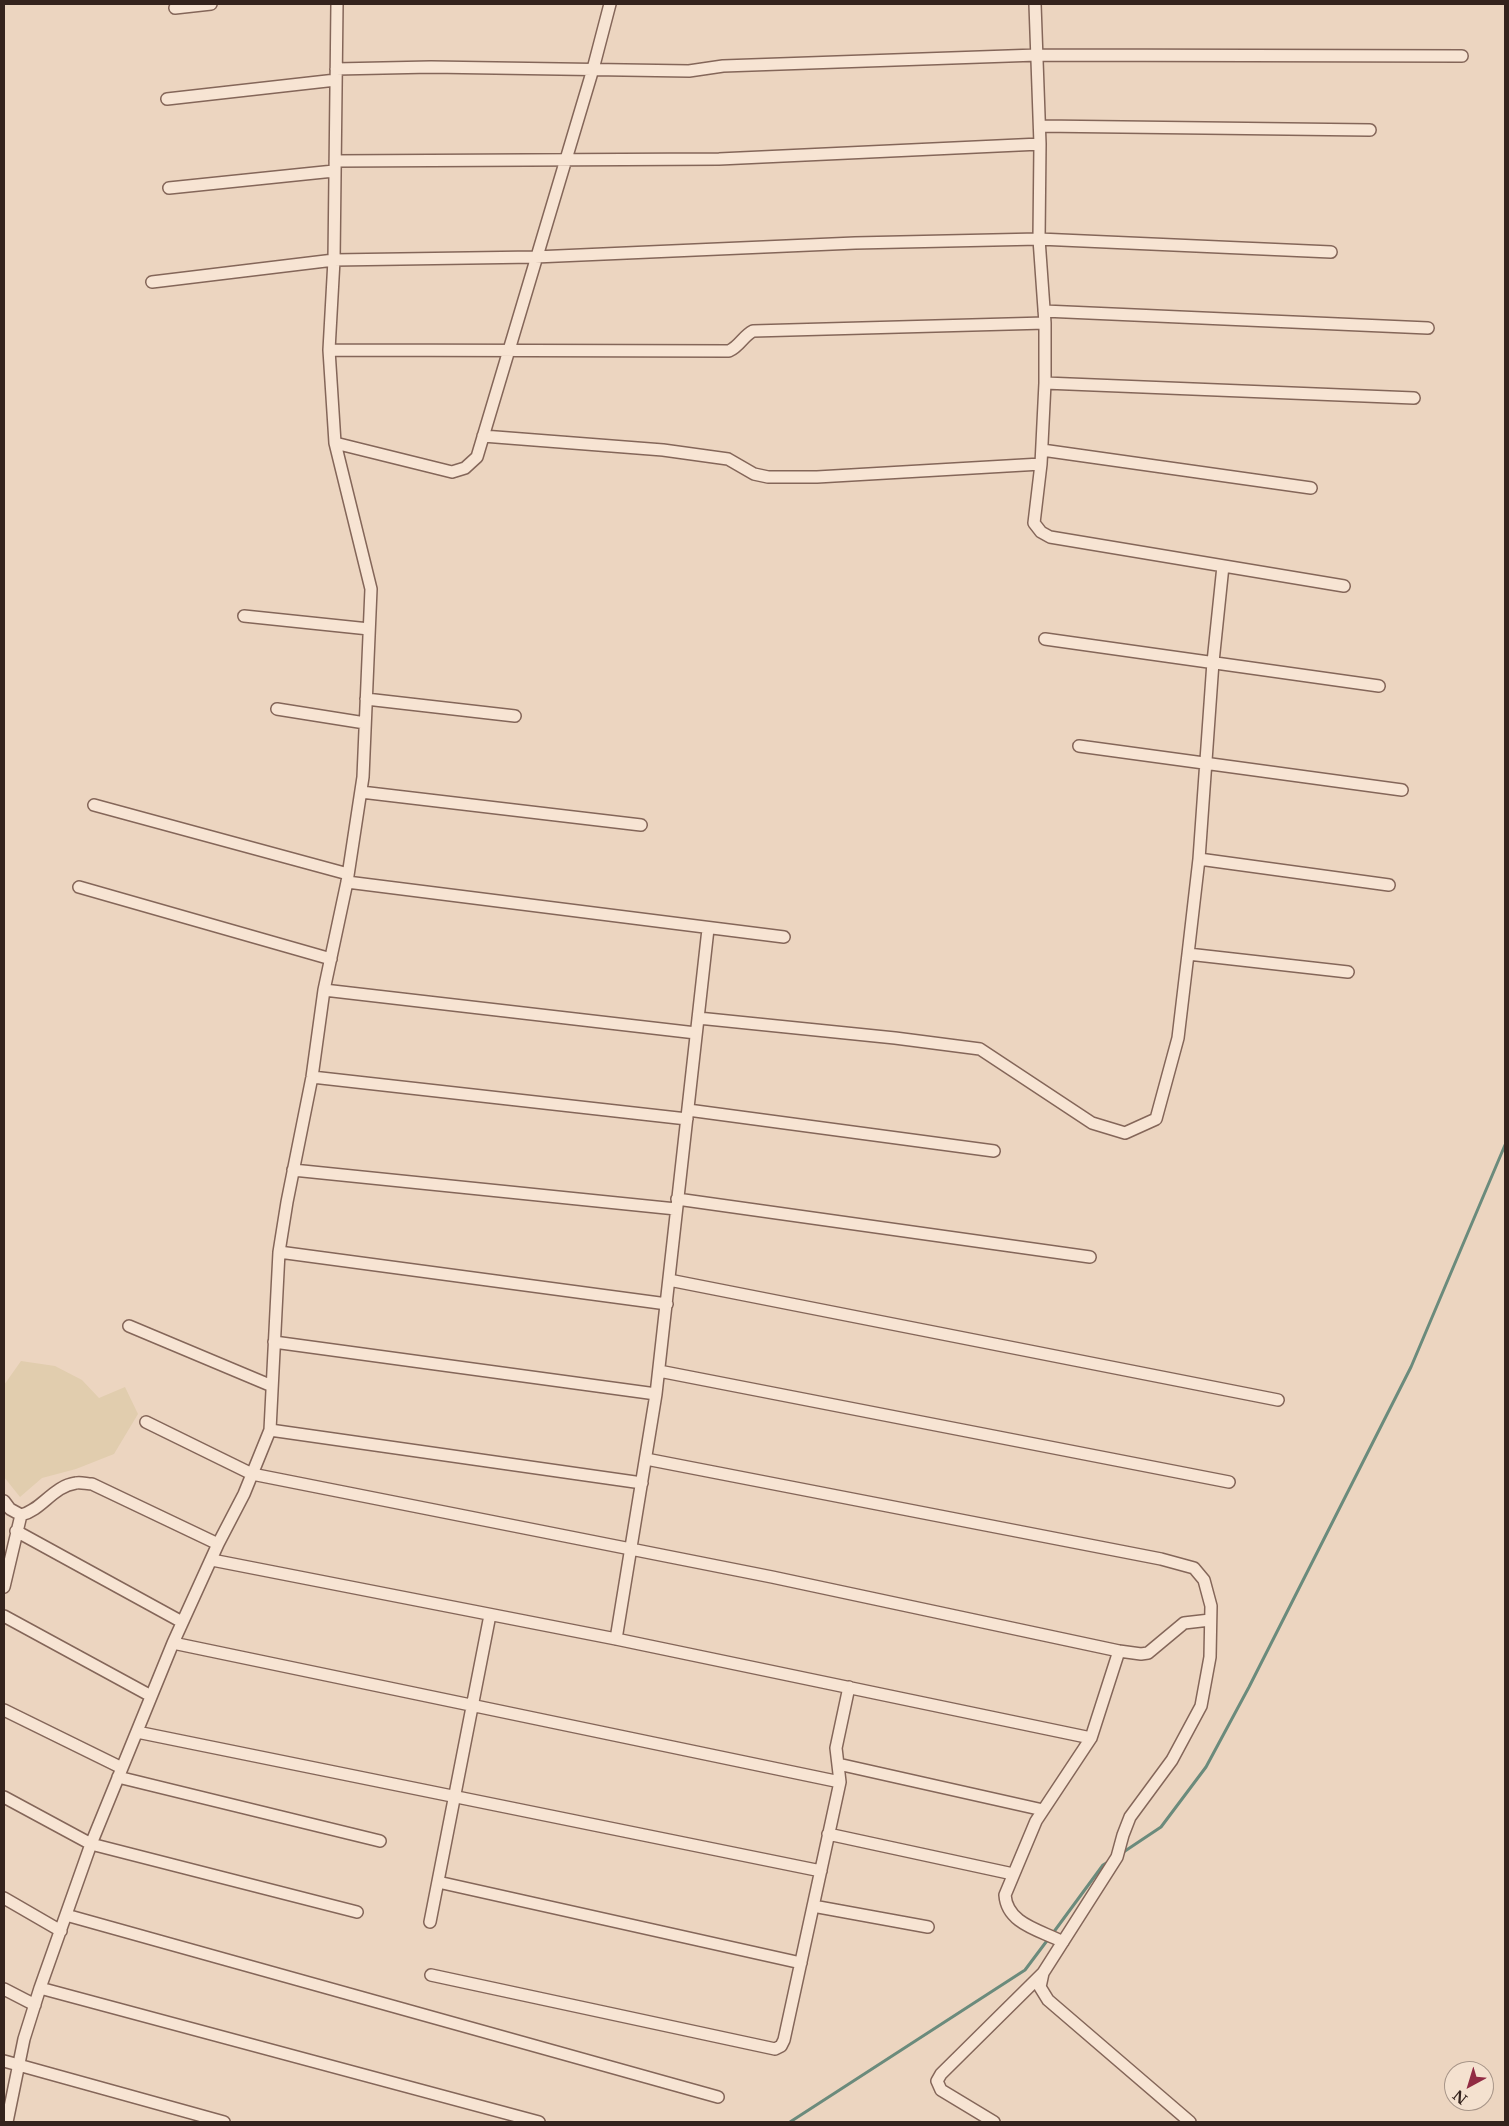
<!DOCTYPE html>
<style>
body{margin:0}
#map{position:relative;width:1509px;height:2126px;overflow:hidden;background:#ecd5c0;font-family:"Libre Baskerville",serif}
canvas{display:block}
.frame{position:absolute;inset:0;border:5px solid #34231d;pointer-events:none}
.north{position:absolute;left:1444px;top:2061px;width:50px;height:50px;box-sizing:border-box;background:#f4e1cf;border:1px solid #a79588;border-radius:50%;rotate:219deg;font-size:14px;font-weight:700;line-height:20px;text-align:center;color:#34231d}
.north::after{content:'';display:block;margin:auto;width:18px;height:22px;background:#912b43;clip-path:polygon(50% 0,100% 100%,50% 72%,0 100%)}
</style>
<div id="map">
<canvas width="1509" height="2126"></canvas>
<div class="frame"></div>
<div class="north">N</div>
</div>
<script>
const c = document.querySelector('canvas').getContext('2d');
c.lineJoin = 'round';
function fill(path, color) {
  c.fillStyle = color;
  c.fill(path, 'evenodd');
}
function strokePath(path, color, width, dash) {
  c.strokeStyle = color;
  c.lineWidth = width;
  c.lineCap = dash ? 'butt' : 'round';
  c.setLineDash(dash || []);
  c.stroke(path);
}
const farmland = new Path2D(`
 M 21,1361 L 55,1366 L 82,1380 L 99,1398 L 125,1387 L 138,1414 L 114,1454 L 76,1469 L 42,1478 L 20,1497 L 4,1477 L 4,1385 Z`);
const stream = new Path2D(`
 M 1122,1853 L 1161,1827 L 1206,1767 L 1249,1687 L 1411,1367 L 1505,1145
 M 1053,1933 L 1103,1865 L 1108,1862
 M 790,2122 L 1025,1970 L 1049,1938`);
const street = new Path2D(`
 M 1035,4 L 1040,144 L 1039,239 L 1045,323 L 1045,383 L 1041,464 L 1034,523 L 1041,532 L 1050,537 L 1344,586
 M 175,8 L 211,4
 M 336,69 L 431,67 L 689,71 L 723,66 L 1037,55 L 1462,56
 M 167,99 L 336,80
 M 1040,126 L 1370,130
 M 335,161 L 719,159 L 1040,144
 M 169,188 L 334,171
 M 152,282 L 334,260 L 535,257 L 855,243 L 1039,239 L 1331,252
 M 1044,311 L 1428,328
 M 329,350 L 729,351 C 740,346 743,336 753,331 L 1045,323
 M 1045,383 C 1168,389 1291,392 1414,398
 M 483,436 L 663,450 L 728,459 L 754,474 L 768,477 L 817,477 L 1041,464
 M 335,443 L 452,472 L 465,468 L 477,457 L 593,69 L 610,4
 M 1042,450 L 1311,488
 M 244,616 L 369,629
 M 1045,639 L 1379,686
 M 366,699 L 515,716
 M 277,709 L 365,723
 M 1079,746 L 1402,790
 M 361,792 L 641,825
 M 94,805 L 348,874
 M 1199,859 L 1389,885
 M 347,882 L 784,937
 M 79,887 L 331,959
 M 1188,954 L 1348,972
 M 324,990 L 696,1033
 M 698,1018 L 895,1038 L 980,1049 L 1092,1123 L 1125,1133 L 1156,1119 L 1178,1038 L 1188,954 L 1199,859 L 1213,662 L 1223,566
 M 312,1077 L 687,1119
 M 688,1110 L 994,1151
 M 293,1170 L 676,1209
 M 677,1199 L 1090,1257
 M 279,1252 L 667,1304
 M 669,1280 L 1278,1400
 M 129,1326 L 272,1386
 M 274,1342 L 656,1394
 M 659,1371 L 1229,1482
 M 146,1422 L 252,1474 L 772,1577 L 1119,1651 L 1141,1654 L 1148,1653 L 1184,1623 L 1210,1620
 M 270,1430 L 642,1483
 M 646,1459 L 1161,1559 L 1194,1568 L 1204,1580 L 1211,1606 L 1210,1657 L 1201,1706 L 1172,1760 L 1130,1817 L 1123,1835 L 1117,1857 L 1043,1973 L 1040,1987 L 1048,2000 L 1190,2122
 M 4,1501 L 10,1509 L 21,1515 C 42,1510 53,1486 76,1483 C 81,1482 87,1484 92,1484 L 218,1544
 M 16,1531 L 182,1622
 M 212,1560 L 616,1639 L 1091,1738
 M 4,1587 L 21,1515
 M 4,1616 L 151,1696
 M 616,1639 L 656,1394 L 708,929
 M 173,1643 L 840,1782
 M 4,1710 L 122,1768
 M 137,1732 L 821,1871
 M 838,1764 L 1043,1810
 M 118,1777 L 380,1841
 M 4,1797 L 91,1844 L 357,1912
 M 828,1834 L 1013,1874
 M 438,1882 L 801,1963
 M 4,1898 L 61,1931
 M 813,1906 L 928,1927
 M 66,1915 L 718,2097
 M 430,1922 L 490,1615
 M 1063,1942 C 1040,1930 1007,1924 1005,1895 L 1036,1821 L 1091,1738 L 1119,1651
 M 431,1975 L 775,2049 L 781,2046 L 784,2040 L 840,1782 L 836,1748 L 849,1687
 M 40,1988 L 539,2122
 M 4,1989 L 35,2005
 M 4,2061 L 224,2122
 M 7,2122 L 24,2039 L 40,1988 L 91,1844 L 173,1643 L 218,1544 L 244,1494 L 270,1430 L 279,1252 L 287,1202 L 312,1077 L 324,990 L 347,882 L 363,777 L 371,589 L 335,443 L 329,350 L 334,260 L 337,4
 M 994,2122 L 941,2090 L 937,2081 L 941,2074 L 1043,1973`);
fill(farmland, '#e1cdae');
strokePath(stream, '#6b8b7c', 3);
strokePath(street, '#846659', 14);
strokePath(street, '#f7e4d3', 11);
</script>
